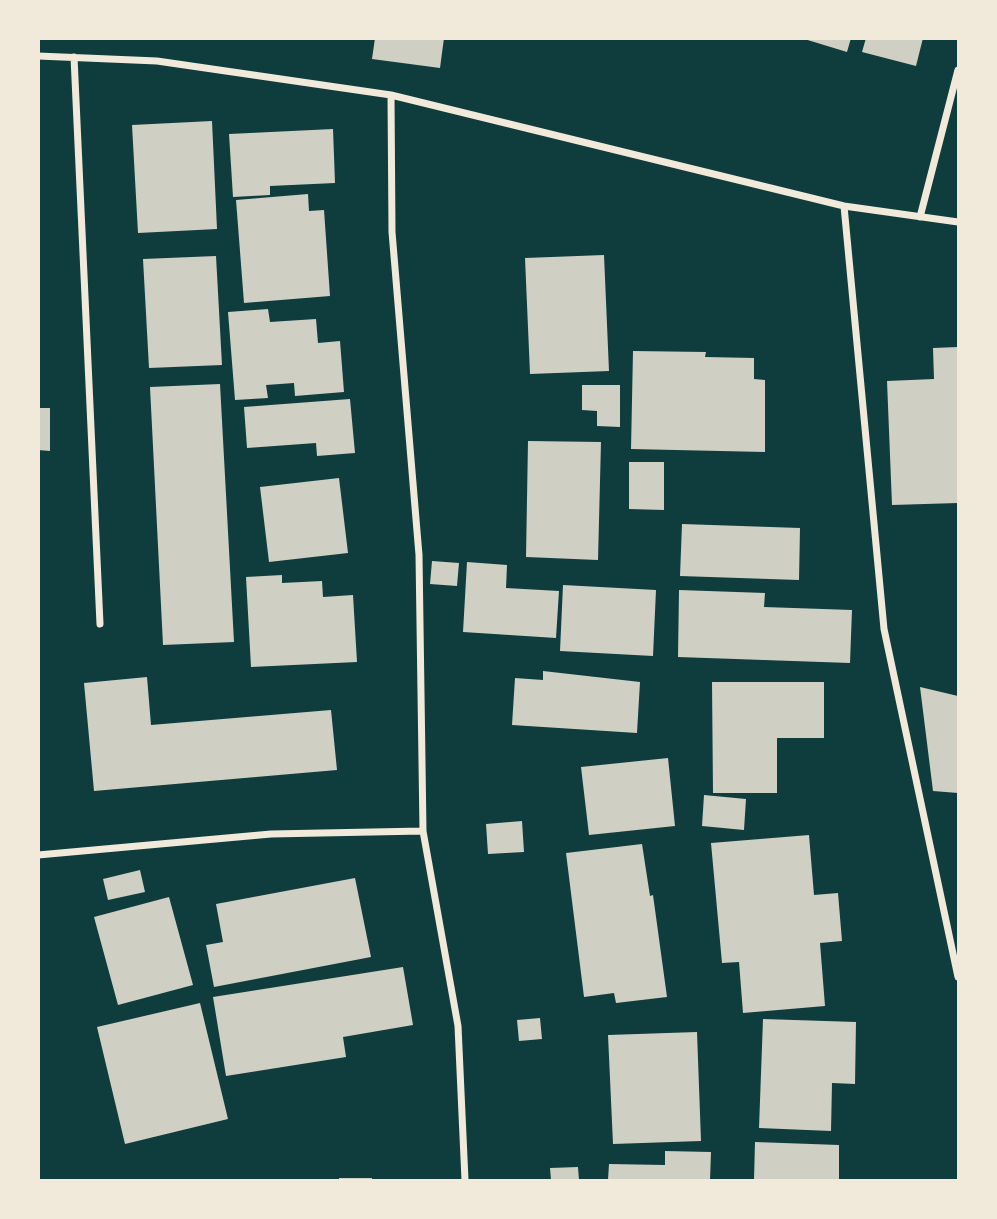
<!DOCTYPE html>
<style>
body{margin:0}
#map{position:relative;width:997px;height:1219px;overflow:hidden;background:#0f3d3e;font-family:Roboto,sans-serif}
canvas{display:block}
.frame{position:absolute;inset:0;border:40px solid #f1e9da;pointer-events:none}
</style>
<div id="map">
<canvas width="997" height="1219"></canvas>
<div class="frame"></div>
</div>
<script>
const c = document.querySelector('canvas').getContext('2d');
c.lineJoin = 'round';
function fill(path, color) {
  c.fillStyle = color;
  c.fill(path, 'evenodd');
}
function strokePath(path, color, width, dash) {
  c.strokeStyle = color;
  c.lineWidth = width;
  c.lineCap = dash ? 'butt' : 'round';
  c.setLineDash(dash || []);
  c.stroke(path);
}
const building = new Path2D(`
 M 375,38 L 444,38 L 440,68 L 372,59 Z
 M 801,38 L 851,38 L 847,52 Z
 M 866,38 L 923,38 L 916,66 L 862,52 Z
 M 212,121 L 217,229 L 138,233 L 132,125 Z
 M 333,129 L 335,183 L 270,186 L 270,195 L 233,197 L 229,134 Z
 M 308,194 L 309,211 L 324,210 L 330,296 L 244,303 L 236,200 Z
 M 604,255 L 609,371 L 530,374 L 525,258 Z
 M 216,256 L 222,365 L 149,368 L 143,259 Z
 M 268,309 L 270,322 L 316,319 L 318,343 L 340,341 L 344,392 L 295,396 L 294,383 L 266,385 L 268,398 L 235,400 L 228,312 Z
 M 958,347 L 958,503 L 892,505 L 887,381 L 934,379 L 933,348 Z
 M 633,351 L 706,352 L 705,357 L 754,358 L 754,379 L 765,380 L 765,452 L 631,449 Z
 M 220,384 L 234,642 L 163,645 L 150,387 Z
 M 582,385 L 620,385 L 620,427 L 597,426 L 597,411 L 582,410 Z
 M 350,399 L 355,453 L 317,456 L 316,443 L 247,448 L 244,407 Z
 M 38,408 L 50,408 L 50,451 L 38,450 Z
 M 528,441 L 601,442 L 598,560 L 526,557 Z
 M 629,462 L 664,462 L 664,510 L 629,509 Z
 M 339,478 L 348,553 L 269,562 L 260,487 Z
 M 682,524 L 800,528 L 799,580 L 680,576 Z
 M 432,561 L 459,563 L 457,586 L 430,584 Z
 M 467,562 L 507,565 L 506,588 L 559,591 L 556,638 L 463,632 Z
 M 282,575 L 282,583 L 322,581 L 323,597 L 353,595 L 357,662 L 251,667 L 246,577 Z
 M 563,585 L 656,590 L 653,656 L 560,651 Z
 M 679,590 L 765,593 L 764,607 L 852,610 L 850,663 L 678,657 Z
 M 543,671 L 640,682 L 637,733 L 512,725 L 515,678 L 543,680 Z
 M 147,677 L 151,725 L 331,710 L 337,770 L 94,791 L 84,683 Z
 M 712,682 L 824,682 L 824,738 L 777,738 L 777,793 L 713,793 Z
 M 920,687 L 958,696 L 958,793 L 933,791 Z
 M 668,758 L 675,826 L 589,835 L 581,767 Z
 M 704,795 L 746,799 L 744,830 L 702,826 Z
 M 522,821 L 524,852 L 488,854 L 486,824 Z
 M 809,835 L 814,895 L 838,893 L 842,941 L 820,943 L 825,1006 L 743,1013 L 739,962 L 722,963 L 711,843 Z
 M 642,844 L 650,896 L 653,895 L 667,997 L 616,1003 L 614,993 L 584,997 L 566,853 Z
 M 140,870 L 145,892 L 108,900 L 103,879 Z
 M 355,878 L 371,957 L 214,987 L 206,945 L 223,942 L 216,904 Z
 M 169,897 L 193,985 L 118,1005 L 94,917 Z
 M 403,967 L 413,1025 L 343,1037 L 346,1057 L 226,1076 L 213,997 Z
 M 200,1003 L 228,1119 L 125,1144 L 97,1027 Z
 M 540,1018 L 542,1039 L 519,1041 L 517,1020 Z
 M 763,1019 L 856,1022 L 855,1084 L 832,1083 L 831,1131 L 759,1128 Z
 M 697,1032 L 701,1141 L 613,1144 L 608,1035 Z
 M 755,1142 L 839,1145 L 839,1180 L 754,1180 Z
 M 665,1151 L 711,1152 L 710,1180 L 608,1180 L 609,1164 L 665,1165 Z
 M 578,1167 L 579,1180 L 551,1180 L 550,1168 Z
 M 339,1178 L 372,1178 L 372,1180 L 339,1180 Z`);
const minor = new Path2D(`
 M 38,56 L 157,61 L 391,95 L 844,206 L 958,222
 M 74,57 L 100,624
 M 391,95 L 392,232 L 419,555 L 423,831 L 458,1026 L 465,1180
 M 844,206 L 884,629 L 958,977
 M 920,217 L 958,70
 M 38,855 L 271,834 L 423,831`);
fill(building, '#cfcfc3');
strokePath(minor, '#f1e9da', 7);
</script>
